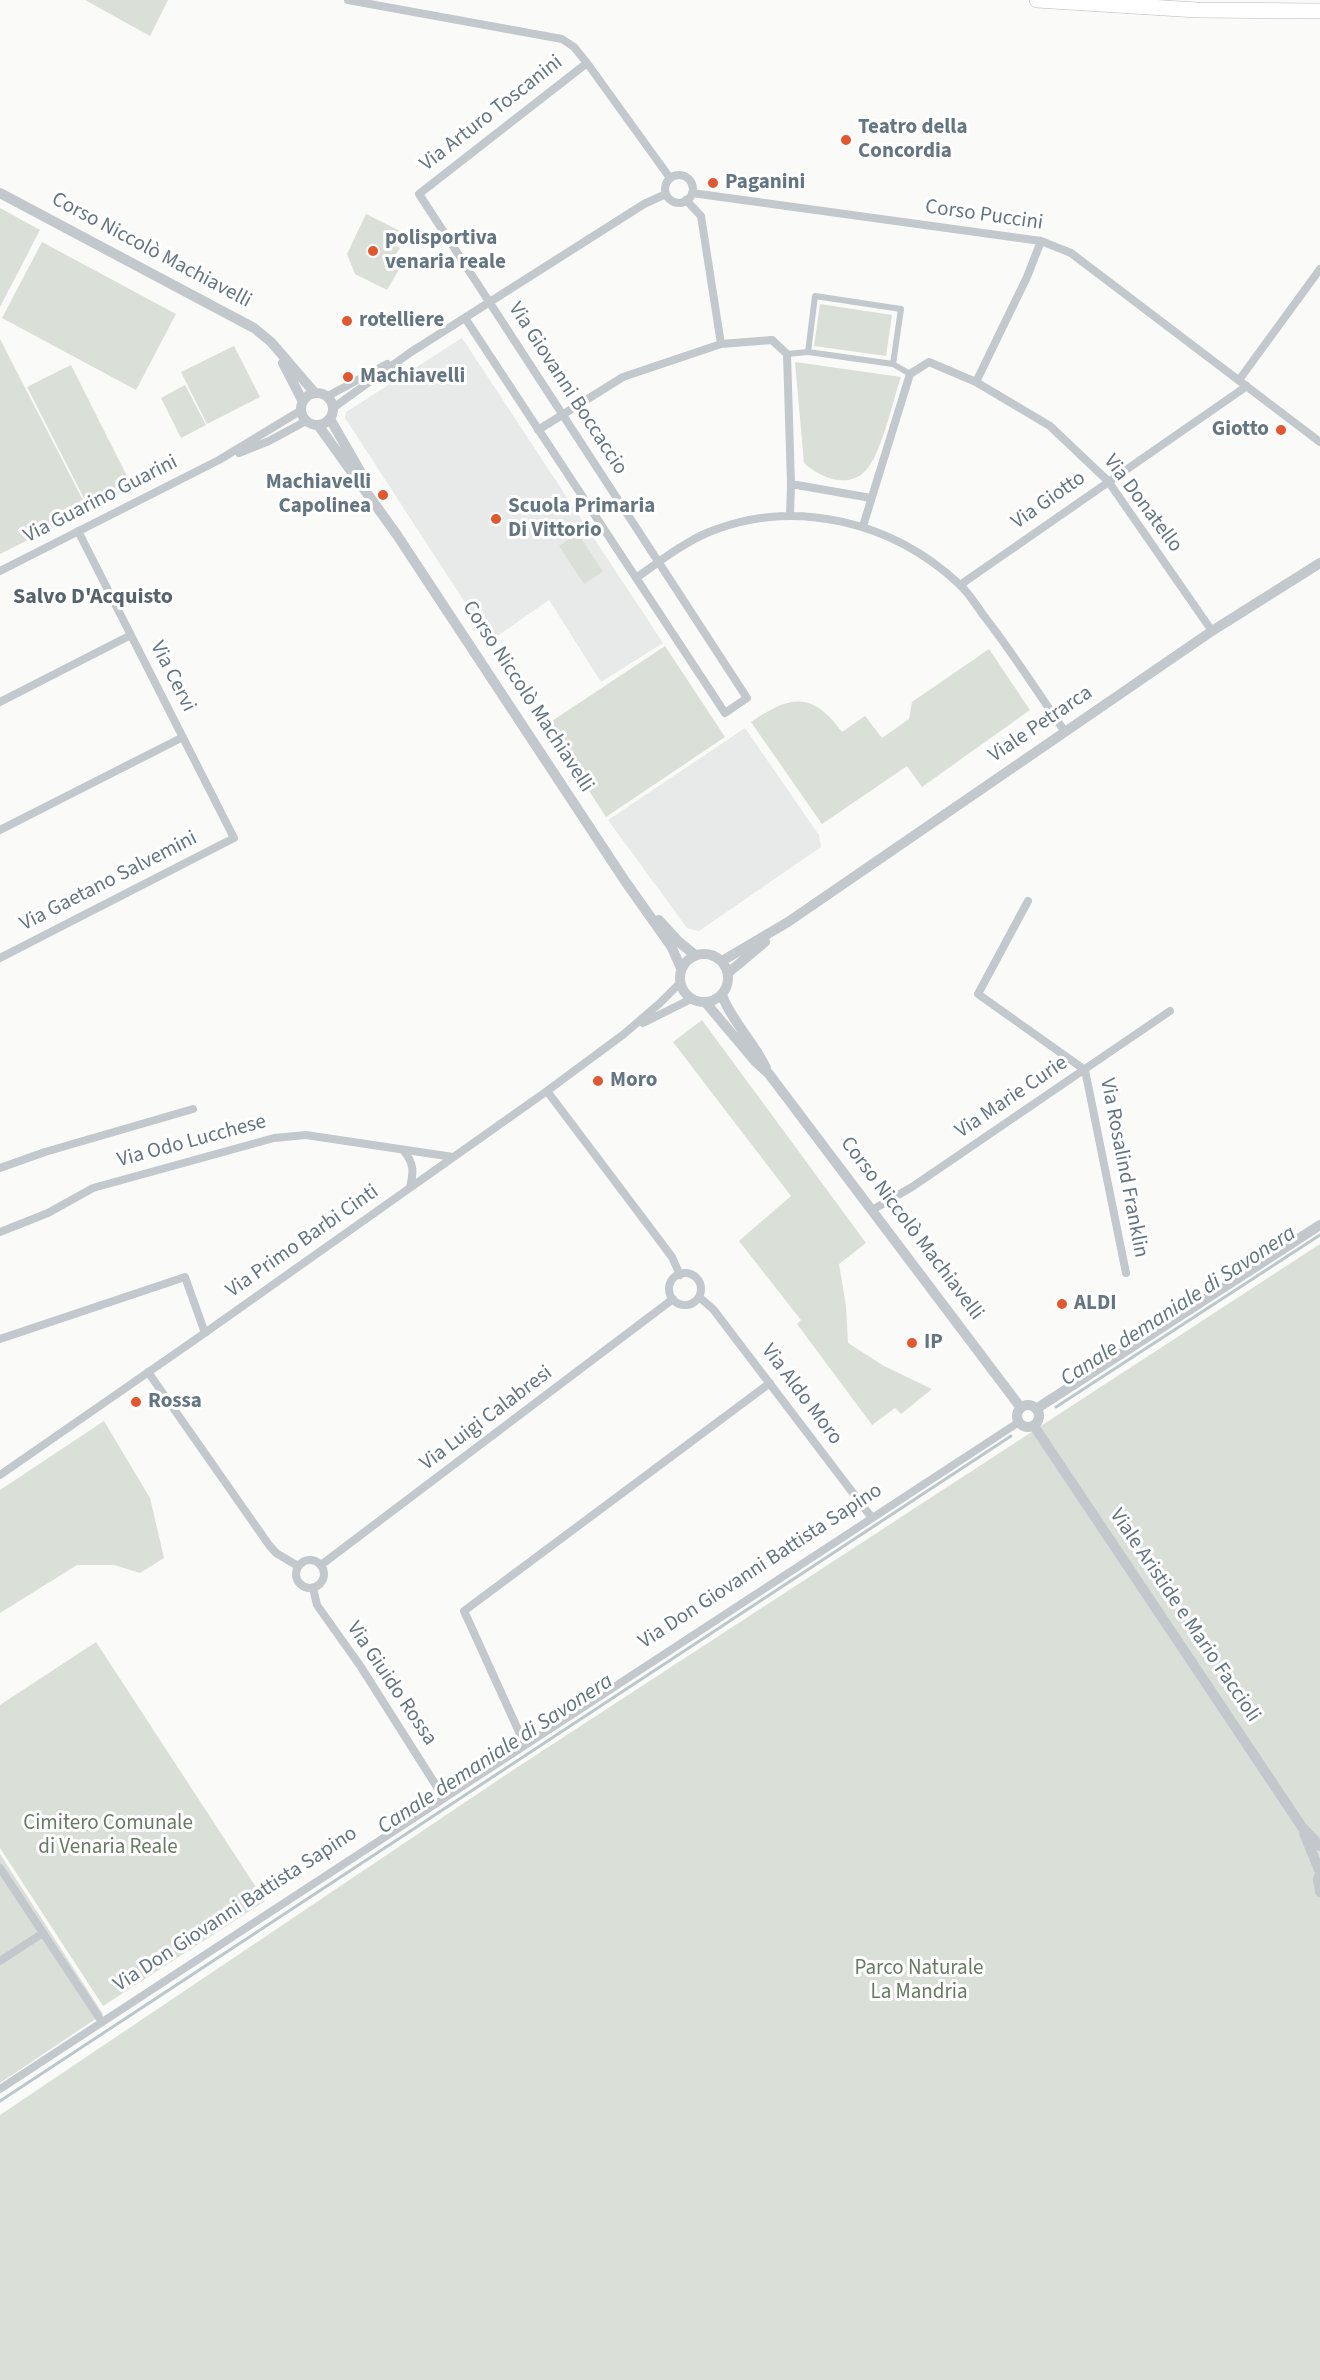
<!DOCTYPE html>
<meta charset="utf-8">
<style>
body{margin:0}
canvas{display:block;background:#fafaf8}
</style>
<canvas width="1320" height="2380"></canvas>
<script>
const c = document.querySelector('canvas').getContext('2d');
c.lineJoin = 'round';
function fill(path, color) {
  c.fillStyle = color;
  c.fill(path, 'evenodd');
}
function strokePath(path, color, width, dash) {
  c.strokeStyle = color;
  c.lineWidth = width;
  c.lineCap = dash ? 'butt' : 'round';
  c.setLineDash(dash || []);
  c.stroke(path);
}
function label(font, color, halo, rows, align = 'center') {
  c.font = font + ' "Source Sans 3",sans-serif';
  c.lineWidth = 6;
  c.setLineDash([]);
  c.textBaseline = 'middle';
  c.strokeStyle = halo;
  c.fillStyle = color;
  for (const [text, x, y, turn = 0] of rows) {
    c.save();
    c.translate(x, y);
    c.rotate((+turn || 0) * Math.PI / 180);
    c.textAlign = isNaN(turn) ? turn : align;
    if (halo) c.strokeText(text, 0, 0);
    c.fillText(text, 0, 0);
    c.restore();
  }
}
const built = new Path2D(`
 M 462,338 L 663,643 L 601,682 L 549,600 L 490,641 L 345,418 L 346,412 Z
 M 745,728 L 819,835 L 821,847 L 699,931 L 687,928 L 608,820 Z`);
const green = new Path2D(`
 M 85,0 L 168,0 L 150,36 Z
 M 0,208 L 40,230 L 0,307 Z
 M 366,214 L 400,231 L 394,245 L 400,248 L 396,254 L 404,261 L 387,290 L 355,274 L 347,254 Z
 M 42,242 L 176,314 L 136,390 L 2,318 Z
 M 820,304 L 892,315 L 886,356 L 814,346 Z
 M 0,339 L 88,510 L 0,554 Z
 M 234,346 L 260,397 L 207,424 L 181,372 Z
 M 795,362 L 901,377 C 893,400 882,452 867,469 C 850,490 820,478 804,463 Z
 M 71,365 L 132,486 L 89,508 L 27,387 Z
 M 185,385 L 206,425 L 181,438 L 161,398 Z
 M 578,533 L 603,572 L 584,584 L 559,546 Z
 M 665,646 L 725,737 L 606,817 L 546,725 Z
 M 989,649 L 1030,710 L 922,787 L 907,766 L 822,824 L 751,722 C 790,695 812,691 842,732 L 865,716 L 882,738 L 909,719 L 912,702 Z
 M 702,1020 L 866,1243 L 839,1264 L 846,1306 L 848,1343 L 884,1366 L 932,1389 L 901,1414 L 895,1408 L 872,1425 L 797,1324 L 801,1320 L 739,1241 L 791,1196 L 673,1042 Z
 M 1320,1244 L 1320,2380 L 0,2380 L 0,2115 L 510,1772 Z
 M 104,1421 L 150,1498 L 164,1558 L 140,1573 L 114,1565 L 77,1565 L 0,1613 L 0,1490 Z
 M 96,1642 L 265,1901 L 103,2006 L 0,1848 L 0,1705 Z
 M 0,1854 L 103,2014 L 0,2083 Z`);
const stream = new Path2D(`
 M 1056,1407 L 1320,1235
 M 0,2101 L 1011,1436`);
const pedestrian = new Path2D(`
 M 787,354 L 808,352
 M 893,364 L 901,309 L 815,296 L 808,352 L 893,364 L 910,374`);
const minor = new Path2D(`
 M 348,0 L 562,39 L 574,47 L 587,63 L 670,178
 M665 189a14 14 0 1 1 28 0a14 14 0 1 1-28 0Z
 M 692,193 L 1041,241 L 1071,253 L 1320,442
 M 686,200 L 701,216 L 721,344
 M 465,318 L 725,713 L 747,698 L 419,194 L 587,63
 M 1239,380 L 1320,269
 M 976,382 L 1027,277 L 1041,241
 M 328,396 L 387,364
 M 333,408 L 411,352 L 644,204 L 666,194
 M 538,430 L 623,377 L 721,344 L 772,340 L 787,354 L 791,484 L 790,516
 M 239,453 L 269,441 L 306,421
 M 791,484 L 871,498
 M 863,526 L 910,374 L 929,362 L 976,382 L 1050,426 L 1108,481 L 1212,631
 M 0,571 L 219,460 L 300,411
 M 636,578 C 659,562 683,543 709,532 C 795,497 893,522 959,584 C 969,593 976,605 984,616 C 1013,653 1038,693 1065,732
 M 960,585 L 1247,386
 M 0,702 L 131,635
 M 0,830 L 183,737
 M 1028,901 L 978,994 L 1085,1070 L 1126,1273
 M 0,958 L 234,838 L 78,531
 M 643,1023 L 691,999
 M 547,1091 L 672,1257 L 680,1275
 M 403,1150 C 414,1163 414,1171 410,1187
 M 0,1168 L 45,1152 L 193,1109
 M 872,1210 L 912,1187 L 1170,1011
 M 0,1232 L 48,1213 L 93,1188 L 274,1138 L 306,1135 L 453,1157
 M669 1289a16 16 0 1 1 32 0a16 16 0 1 1-32 0Z
 M 699,1297 L 713,1309 L 872,1518
 M 0,1339 L 185,1277 L 205,1333
 M 148,1372 L 269,1545 L 276,1553 L 298,1566
 M 0,1475 L 199,1337 L 547,1091 L 624,1034 L 660,1003 L 680,983
 M296 1574a14 14 0 1 1 28 0a14 14 0 1 1-28 0Z
 M 321,1565 L 673,1299
 M 313,1588 L 317,1605 L 361,1667 L 444,1798
 M 525,1745 L 464,1611 L 770,1383
 M 0,1868 L 102,2022
 M 0,1961 L 43,1933
 M 0,2089 L 1019,1422`);
const tertiary = new Path2D(`
 M 0,193 L 254,328 L 271,342 L 314,392
 M 283,363 L 302,400
 M301 409a16 16 0 1 1 32 0a16 16 0 1 1-32 0Z
 M 330,419 L 367,483
 M 318,425 L 397,535 L 625,881 L 671,946 L 681,968
 M 659,920 L 679,942 L 695,955
 M680 978a24 24 0 1 1 48 0a24 24 0 1 1-48 0Z
 M 722,961 L 788,922 L 1212,631 L 1320,563
 M 728,973 L 765,942
 M 722,995 C 732,1022 754,1042 766,1068
 M 706,1003 L 755,1061 L 769,1074 L 1021,1408
 M1017 1416a11 11 0 1 1 22 0a11 11 0 1 1-22 0Z
 M 1036,1409 L 1320,1225
 M 1034,1426 L 1302,1827 L 1320,1846
 M 1304,1833 L 1320,1872
 M 1320,1874 L 1318,1879 L 1320,1892`);
const motorway = new Path2D(`
 M 1037,0 L 1197,10 L 1320,11`);
const markers = [
 [846,140,6,"#e4572e"],
 [713,183,6,"#e4572e"],
 [373,251,6,"#e4572e"],
 [347,321,6,"#e4572e"],
 [348,377,6,"#e4572e"],
 [1281,430,6,"#e4572e"],
 [383,495,6,"#e4572e"],
 [496,519,6,"#e4572e"],
 [598,1081,6,"#e4572e"],
 [1062,1304,6,"#e4572e"],
 [912,1343,6,"#e4572e"],
 [136,1402,6,"#e4572e"]
];
const streetNames = [
 ["Via Arturo Toscanini",492,114,-38],
 ["Corso Puccini",984,216,8],
 ["Corso Niccolò Machiavelli",151,251,28],
 ["Via Giovanni Boccaccio",567,389,57],
 ["Via Guarino Guarini",101,500,-27],
 ["Via Giotto",1049,501,-35],
 ["Via Donatello",1142,504,53],
 ["Via Cervi",172,677,63],
 ["Corso Niccolò Machiavelli",527,697,57],
 ["Viale Petrarca",1041,725,-34],
 ["Via Gaetano Salvemini",109,882,-27],
 ["Via Marie Curie",1012,1098,-34],
 ["Via Odo Lucchese",192,1142,-15],
 ["Via Rosalind Franklin",1123,1168,79],
 ["Corso Niccolò Machiavelli",911,1229,53],
 ["Via Primo Barbi Cinti",303,1242,-35],
 ["Via Aldo Moro",801,1395,53],
 ["Via Luigi Calabresi",487,1419,-37],
 ["Via Don Giovanni Battista Sapino",761,1567,-33],
 ["Viale Aristide e Mario Faccioli",1184,1616,56],
 ["Via Giuido Rossa",391,1684,56],
 ["Via Don Giovanni Battista Sapino",236,1910,-33]
];
const poiNames = [
 ["Teatro della",858,128],
 ["Concordia",858,152],
 ["Paganini",725,183],
 ["polisportiva",385,239],
 ["venaria reale",385,263],
 ["rotelliere",359,321],
 ["Machiavelli",360,377],
 ["Giotto",1269,430,"right"],
 ["Machiavelli",371,483,"right"],
 ["Capolinea",371,507,"right"],
 ["Scuola Primaria",508,507],
 ["Di Vittorio",508,531],
 ["Moro",610,1081],
 ["ALDI",1074,1304],
 ["IP",924,1343],
 ["Rossa",148,1402]
];
const parkNames = [
 ["Cimitero Comunale",108,1824],
 ["di Venaria Reale",108,1848],
 ["Parco Naturale",919,1969],
 ["La Mandria",919,1993]
];
const neighbourhoodNames = [
 ["Salvo D'Acquisto",93,598]
];
const waterNames = [
 ["Canale demaniale di Savonera",1179,1307,-33],
 ["Canale demaniale di Savonera",496,1755,-33]
];
fill(built, '#e8e9e9');
fill(green, '#dadfd7');
strokePath(stream, '#bbc7cb', 3);
strokePath(motorway, '#b4b9bd', 16);
strokePath(pedestrian, '#c3c8cc', 6);
strokePath(minor, '#c3c8cc', 8);
strokePath(tertiary, '#c3c8cc', 10);
strokePath(motorway, '#fff', 15);
for (const [x, y, r, color] of markers) {
  const dot = new Path2D();
  dot.arc(x, y, r, 0, 2 * Math.PI);
  c.fillStyle = color;
  c.fill(dot);
  strokePath(dot, '#fff', 2);
}
label('21px', '#657683', '#fff', streetNames);
label('bold 21px', '#657683', '#fff', poiNames, 'left');
label('21px', '#687a64', '#fff', parkNames);
label('bold 22px', '#57646e', '#fff', neighbourhoodNames);
label('italic 22px', '#60757c', '#fff', waterNames);
</script>
